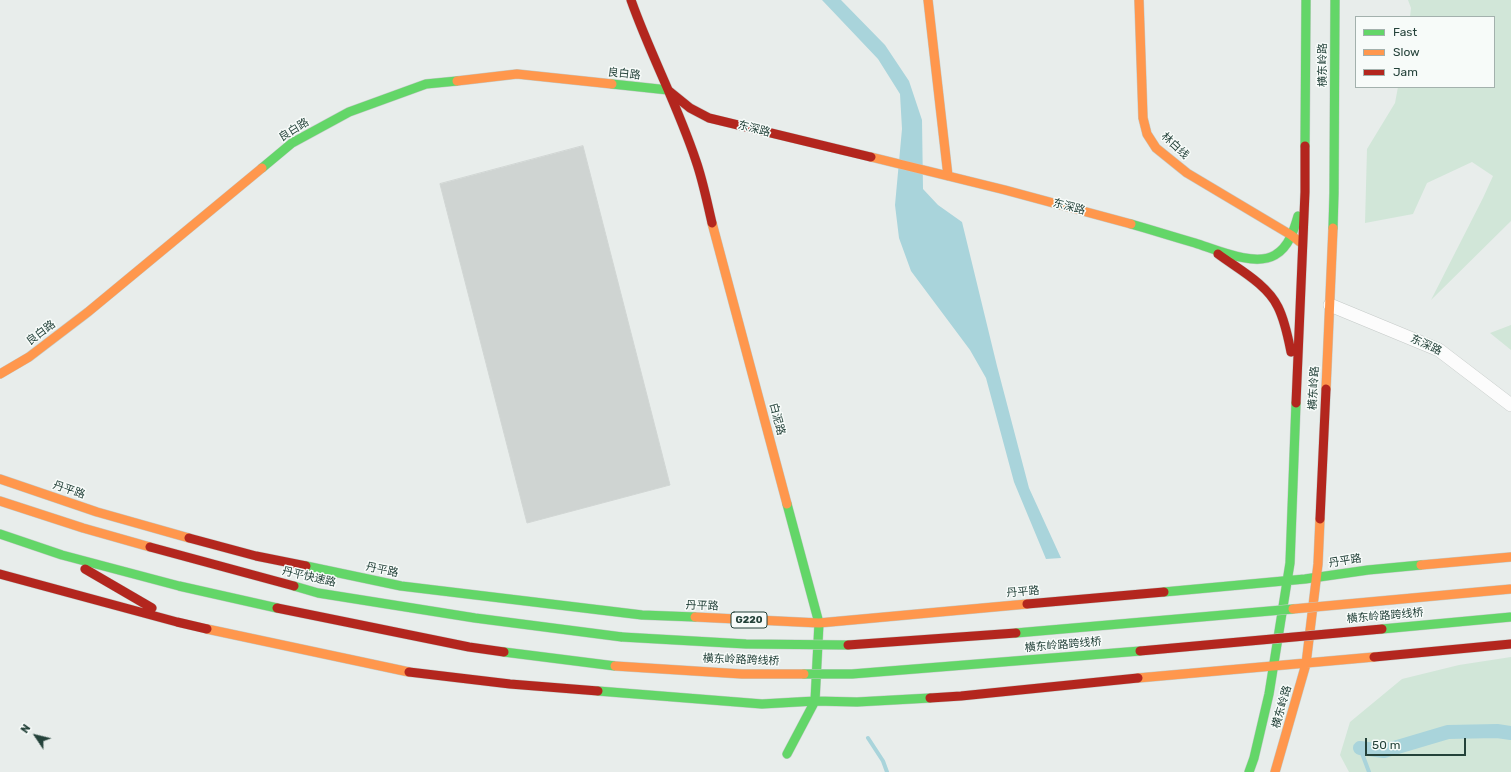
<!DOCTYPE html>
<meta charset="utf-8">
<style>
body{margin:0}
#map{position:relative;width:1511px;height:772px;overflow:hidden;background:#e8edeb;font-family:Rubik,sans-serif}
canvas{display:block}
.legend{position:absolute;left:1355px;top:16px;width:140px;height:72px;box-sizing:border-box;background:#f7fbf9;border:1px solid #a3b1ad;margin:0;padding:5px 7px;list-style:none;font-size:12px;color:#24423a}
.legend li{display:flex;align-items:center;gap:8px;height:20px}
.legend b{width:20px;border:1px solid #a3b1ad}
.north{position:absolute;left:16px;top:716px;width:40px;height:40px;-webkit-text-stroke:3px #f7fbf9;paint-order:stroke;rotate:305deg;font-size:11px;font-weight:700;line-height:16px;text-align:center;color:#24423a}
.north::after{content:'';display:block;margin:auto;width:14px;height:18px;background:#24423a;clip-path:polygon(50% 0,100% 100%,50% 72%,0 100%)}
.scale{position:absolute;left:1365px;top:738px;width:101px;height:18px;box-sizing:border-box;border:2px solid #24423a;border-top:0;padding-left:5px;font-size:12px;line-height:14px;white-space:nowrap;color:#24423a;-webkit-text-stroke:3px #f7fbf9;paint-order:stroke}
</style>
<div id="map">
<canvas width="1511" height="772"></canvas>
<ul class="legend">
<li><b style="height:5px;background:#63d668"></b>Fast</li>
<li><b style="height:5px;background:#ff974d"></b>Slow</li>
<li><b style="height:5px;background:#b3261e"></b>Jam</li>
</ul>
<div class="north">N</div>
<div class="scale">50 m</div>
</div>
<script>
const c = document.querySelector('canvas').getContext('2d');
c.lineJoin = 'round';
function fill(path, color) {
  c.fillStyle = color;
  c.fill(path, 'evenodd');
}
function strokePath(path, color, width, dash) {
  c.strokeStyle = color;
  c.lineWidth = width;
  c.lineCap = dash ? 'butt' : 'round';
  c.setLineDash(dash || []);
  c.stroke(path);
}
function label(font, color, halo, rows, align = 'center') {
  c.font = font + ' Rubik,"Noto Sans SC",sans-serif';
  c.lineWidth = 3;
  c.setLineDash([]);
  c.textBaseline = 'middle';
  c.strokeStyle = halo;
  c.fillStyle = color;
  for (const [text, x, y, turn = 0] of rows) {
    c.save();
    c.translate(x, y);
    c.rotate((+turn || 0) * Math.PI / 180);
    c.textAlign = isNaN(turn) ? turn : align;
    if (halo) c.strokeText(text, 0, 0);
    c.fillText(text, 0, 0);
    c.restore();
  }
}
const green = new Path2D(`
 M 1408,0 L 1511,0 L 1511,221 L 1431,300 L 1483,198 L 1493,176 L 1472,162 L 1427,183 L 1413,214 L 1365,223 L 1367,149 L 1395,103 L 1398,87 L 1494,87 L 1494,17 L 1410,17 L 1411,8 Z
 M 1511,325 L 1511,350 L 1490,333 Z
 M 1511,657 L 1511,772 L 1349,772 L 1340,755 L 1350,722 L 1402,679 L 1459,665 Z`);
const water = new Path2D(`
 M 822,0 L 841,0 L 885,45 L 909,81 L 922,120 L 923,189 L 938,205 L 962,222 L 997,366 L 1029,488 L 1061,558 L 1046,559 L 1014,482 L 986,378 L 970,350 L 911,271 L 899,238 L 895,205 L 902,129 L 900,94 L 878,59 Z`);
const stream = new Path2D(`
 M 868,738 L 883,761 L 887,772
 M 1360,748 L 1369,772`);
const canal = new Path2D(`
 M 1360,748 L 1384,751 L 1448,732 L 1497,731 L 1511,733`);
const building = new Path2D(`
 M 583,146 L 670,485 L 527,523 L 440,184 Z`);
const street = new Path2D(`
 M 1330,305 L 1439,350 L 1511,405`);
const fast = new Path2D(`
 M 612,84 L 668,90
 M 1305,146 L 1306,0
 M 262,168 L 292,143 L 349,112 L 426,84 L 457,81
 M 1131,224 C 1152,230 1174,237 1195,243 C 1217,250 1255,267 1275,255 C 1289,247 1294,230 1298,216
 M 1333,228 L 1334,193 L 1335,0
 M 0,534 L 62,555 L 179,586 L 277,608
 M 306,566 L 401,586 L 642,615 L 695,617
 M 294,586 L 318,593 L 475,618 L 622,637
 M 1164,592 L 1305,579 L 1368,570 L 1421,565
 M 504,652 L 615,666
 M 598,691 L 762,704 L 815,701 L 857,702 L 930,698
 M 787,754 L 815,701 L 819,623 L 787,504
 M 1249,772 L 1254,758 L 1269,694 L 1290,563 L 1296,403`);
const slow = new Path2D(`
 M 928,0 L 948,176
 M 1139,0 L 1143,118 L 1147,134 L 1156,148 L 1187,173 L 1291,235 L 1300,242
 M 457,81 L 517,74 L 612,84
 M 871,157 L 1005,190 L 1131,224
 M 712,223 L 787,504
 M 0,374 L 29,357 L 88,312 L 262,168
 M 1326,389 L 1333,228
 M 0,479 L 97,512 L 189,538
 M 0,501 L 83,528 L 150,547
 M 1421,565 L 1511,557
 M 695,617 L 819,623 L 1027,604
 M 207,629 L 409,672
 M 1138,678 L 1374,657
 M 1275,772 L 1306,664 L 1318,564 L 1320,519`);
const jam = new Path2D(`
 M 631,0 C 650,54 678,106 696,161 C 703,181 707,202 712,223
 M 669,91 L 690,108 L 709,118 L 871,157
 M 1218,254 C 1238,269 1267,284 1278,307 C 1285,321 1288,337 1291,352
 M 1296,403 L 1305,192 L 1305,146
 M 1320,519 L 1326,389
 M 189,538 L 256,556 L 306,566
 M 150,547 L 294,586
 M 85,569 L 152,608
 M 0,574 L 177,622 L 207,629
 M 1027,604 L 1164,592
 M 277,608 L 469,647 L 504,652
 M 1374,657 L 1511,644
 M 409,672 L 510,684 L 598,691
 M 930,698 L 961,696 L 1138,678`);
const fastBridge = new Path2D(`
 M 1382,629 L 1511,617
 M 1016,633 L 1293,609
 M 622,637 L 746,644 L 848,645
 M 804,674 L 852,674 L 1140,651`);
const slowBridge = new Path2D(`
 M 1293,609 L 1511,589
 M 615,666 L 742,674 L 804,674`);
const jamBridge = new Path2D(`
 M 848,645 L 1016,633
 M 1140,651 L 1382,629`);
const shields = [
 [749,620,36]
];
const shieldNames = [
 ["G220",749,620]
];
const streetNames = [
 ["横东岭路",1323,65,-90],
 ["良白路",624,74,6],
 ["东深路",754,129,14],
 ["良白路",294,130,-32],
 ["林白线",1175,146,43],
 ["东深路",1069,207,14],
 ["良白路",41,333,-37],
 ["东深路",1426,345,25],
 ["横东岭路",1314,388,-87],
 ["白泥路",777,419,75],
 ["丹平路",69,490,19],
 ["丹平路",1345,561,-9],
 ["丹平路",382,570,12],
 ["丹平快速路",309,577,13],
 ["丹平路",1023,592,-5],
 ["丹平路",702,606,2],
 ["横东岭路跨线桥",1385,616,-5],
 ["横东岭路跨线桥",1063,645,-5],
 ["横东岭路跨线桥",741,660,2],
 ["横东岭路",1282,707,-74]
];
fill(green, '#d1e6d8');
fill(water, '#a9d4db');
strokePath(stream, '#a9d4db', 4);
strokePath(canal, '#a9d4db', 14);
fill(building, '#cfd4d2');
strokePath(building, '#d1d6d4', 1);
strokePath(street, '#c5cac8', 14);
strokePath(fast, '#c3cbc8', 10);
strokePath(slow, '#c3cbc8', 10);
strokePath(jam, '#c3cbc8', 10);
strokePath(street, '#fcfcfc', 13);
strokePath(fast, '#63d668', 9);
strokePath(slow, '#ff974d', 9);
strokePath(jam, '#b3261e', 9);
strokePath(fastBridge, '#c3ccc9', 10, []);
strokePath(slowBridge, '#c3ccc9', 10, []);
strokePath(jamBridge, '#c3ccc9', 10, []);
strokePath(fastBridge, '#63d668', 9);
strokePath(slowBridge, '#ff974d', 9);
strokePath(jamBridge, '#b3261e', 9);
for (const [x, y, w] of shields) {
  const box = new Path2D();
  box.roundRect(x - w / 2, y - 8, w, 16, 3);
  c.fillStyle = '#f7fbf9';
  c.fill(box);
  strokePath(box, '#24423a', 1);
}
label('bold 10px', '#24423a', null, shieldNames);
label('11px', '#24423a', '#f7fbf9', streetNames);
</script>
